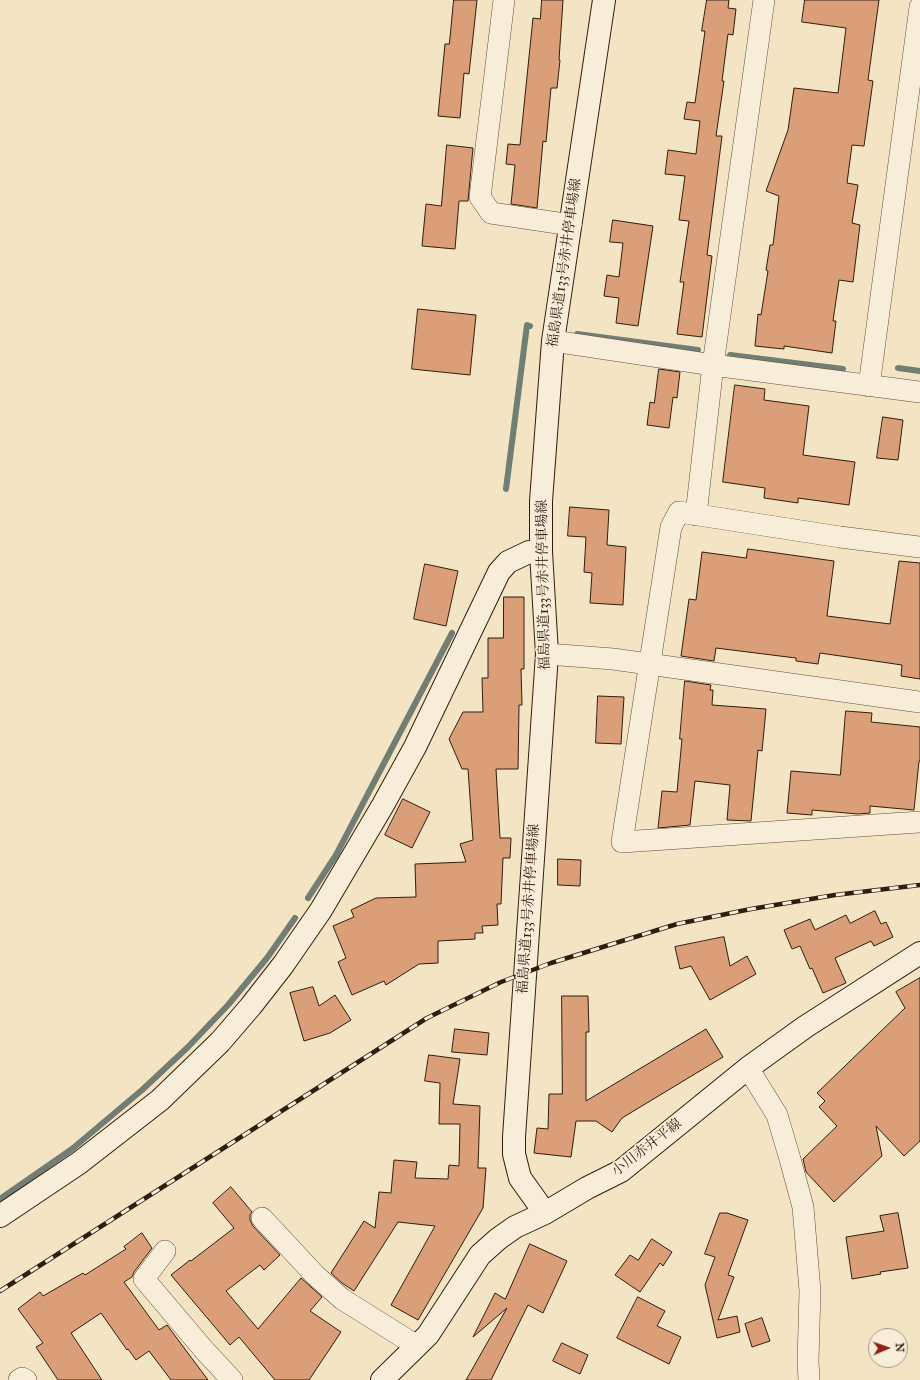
<!DOCTYPE html>
<meta charset="utf-8">
<style>
body{margin:0}
#map{position:relative;width:920px;height:1380px;overflow:hidden;background:#f3e4c4;font-family:"IM FELL Great Primer",serif}
canvas{display:block}
.north{position:absolute;left:868px;top:1328px;width:40px;height:40px;box-sizing:border-box;background:#f7edd9;border:1px solid #a99987;border-radius:50%;rotate:88deg;font-size:11px;font-weight:700;line-height:16px;text-align:center;color:#331c0c}
.north::after{content:'';display:block;margin:auto;width:14px;height:18px;background:#8f2418;clip-path:polygon(50% 0,100% 100%,50% 72%,0 100%)}
</style>
<div id="map">
<canvas width="920" height="1380"></canvas>
<div class="north">N</div>
</div>
<script>
const c = document.querySelector('canvas').getContext('2d');
c.lineJoin = 'round';
function strokePath(path, color, width, dash) {
  c.strokeStyle = color;
  c.lineWidth = width;
  c.lineCap = dash ? 'butt' : 'round';
  c.setLineDash(dash || []);
  c.stroke(path);
}
function fill(path, color) {
  c.fillStyle = color;
  c.fill(path, 'evenodd');
}
function label(font, color, halo, rows, align = 'center') {
  c.font = font + ' "IM FELL Great Primer","Noto Serif JP",serif';
  c.lineWidth = 3.5;
  c.setLineDash([]);
  c.textBaseline = 'middle';
  c.strokeStyle = halo;
  c.fillStyle = color;
  for (const [text, x, y, turn = 0] of rows) {
    c.save();
    c.translate(x, y);
    c.rotate((+turn || 0) * Math.PI / 180);
    c.textAlign = isNaN(turn) ? turn : align;
    if (halo) c.strokeText(text, 0, 0);
    c.fillText(text, 0, 0);
    c.restore();
  }
}
const stream = new Path2D(`
 M 577,334 L 698,350
 M 730,355 L 843,369
 M 898,368 L 920,371
 M 506,489 L 527,325 L 530,326
 M 308,898 L 336,855 L 452,633
 M 0,1199 L 72,1149 L 142,1090 L 188,1047 L 228,1005 L 267,958 L 295,918`);
const building = new Path2D(`
 M 454,0 L 477,0 L 469,74 L 464,73 L 460,118 L 438,116 L 445,44 L 449,44 Z
 M 542,0 L 563,0 L 559,60 L 560,60 L 557,88 L 551,88 L 546,142 L 543,141 L 537,208 L 511,204 L 515,165 L 506,164 L 508,144 L 520,145 L 533,18 L 540,19 Z
 M 707,0 L 729,0 L 728,8 L 736,9 L 733,35 L 728,34 L 722,81 L 724,81 L 716,136 L 722,136 L 707,255 L 712,256 L 702,337 L 677,334 L 684,282 L 680,282 L 689,221 L 679,220 L 685,176 L 665,174 L 668,150 L 696,154 L 700,121 L 684,119 L 687,102 L 695,103 L 705,31 L 702,31 Z
 M 805,0 L 879,0 L 868,80 L 873,81 L 864,146 L 852,145 L 847,183 L 858,185 L 852,223 L 860,225 L 853,282 L 839,280 L 833,321 L 836,321 L 832,353 L 784,346 L 784,349 L 755,346 L 758,314 L 761,315 L 768,271 L 766,270 L 770,245 L 773,245 L 779,196 L 766,191 L 788,130 L 794,88 L 838,93 L 846,28 L 802,22 Z
 M 447,145 L 473,148 L 468,201 L 459,201 L 455,249 L 422,246 L 426,204 L 441,206 Z
 M 613,220 L 653,226 L 638,326 L 616,323 L 619,298 L 604,296 L 607,275 L 619,277 L 623,243 L 610,242 Z
 M 418,309 L 476,315 L 470,375 L 412,369 Z
 M 659,369 L 680,372 L 677,398 L 673,397 L 669,428 L 647,425 L 650,402 L 654,403 Z
 M 735,385 L 765,389 L 764,400 L 809,406 L 803,455 L 855,462 L 849,505 L 798,498 L 798,503 L 764,498 L 765,488 L 723,482 Z
 M 883,417 L 903,420 L 898,460 L 877,458 Z
 M 570,507 L 609,510 L 607,545 L 626,547 L 623,605 L 590,603 L 592,573 L 584,572 L 586,537 L 568,536 Z
 M 748,549 L 834,561 L 827,616 L 890,624 L 899,561 L 920,563 L 920,679 L 901,676 L 902,665 L 820,653 L 818,664 L 796,661 L 796,658 L 716,648 L 714,661 L 681,656 L 689,599 L 696,600 L 702,552 L 746,558 Z
 M 425,564 L 458,571 L 446,626 L 414,619 Z
 M 504,597 L 524,597 L 524,669 L 521,669 L 522,705 L 519,705 L 518,769 L 496,769 L 500,838 L 511,838 L 510,858 L 503,858 L 501,904 L 497,904 L 498,925 L 482,926 L 483,933 L 475,933 L 475,939 L 438,941 L 438,963 L 419,964 L 386,985 L 384,981 L 352,995 L 338,962 L 346,958 L 333,926 L 354,917 L 351,910 L 376,898 L 416,897 L 415,864 L 466,862 L 460,844 L 473,840 L 468,769 L 462,769 L 449,739 L 463,712 L 483,712 L 482,678 L 488,678 L 488,638 L 503,638 Z
 M 685,681 L 711,685 L 710,690 L 713,690 L 712,705 L 766,709 L 762,751 L 758,750 L 751,821 L 727,820 L 730,785 L 695,781 L 690,825 L 658,828 L 662,791 L 677,792 L 682,739 L 680,739 Z
 M 598,696 L 624,697 L 621,744 L 596,743 Z
 M 846,711 L 872,713 L 871,722 L 920,727 L 920,761 L 919,761 L 914,810 L 870,806 L 870,813 L 858,814 L 812,810 L 812,815 L 787,813 L 791,771 L 840,775 Z
 M 403,799 L 430,812 L 412,848 L 385,835 Z
 M 558,859 L 581,860 L 580,886 L 558,885 Z
 M 875,911 L 881,924 L 886,922 L 893,937 L 874,946 L 871,941 L 835,958 L 846,983 L 823,993 L 812,968 L 810,969 L 800,946 L 792,949 L 784,930 L 810,919 L 815,930 L 846,915 L 850,923 Z
 M 724,937 L 730,966 L 747,956 L 756,974 L 710,1000 L 691,966 L 680,969 L 675,947 Z
 M 920,978 L 920,1141 L 904,1156 L 876,1126 L 882,1156 L 834,1202 L 806,1172 L 803,1159 L 837,1126 L 819,1107 L 825,1101 L 817,1093 L 905,1008 L 896,992 Z
 M 313,987 L 319,1006 L 335,995 L 351,1020 L 330,1033 L 304,1041 L 290,993 Z
 M 562,996 L 588,996 L 589,1032 L 586,1032 L 586,1101 L 706,1029 L 723,1057 L 622,1118 L 612,1132 L 596,1121 L 576,1121 L 571,1157 L 534,1153 L 537,1128 L 548,1129 L 549,1094 L 562,1094 Z
 M 455,1029 L 489,1033 L 487,1055 L 452,1052 Z
 M 429,1055 L 460,1059 L 453,1104 L 480,1106 L 478,1168 L 486,1168 L 483,1208 L 418,1320 L 391,1305 L 435,1226 L 398,1222 L 354,1291 L 342,1283 L 331,1273 L 364,1221 L 375,1228 L 379,1192 L 391,1193 L 394,1160 L 417,1162 L 415,1178 L 448,1179 L 449,1165 L 459,1166 L 460,1124 L 439,1124 L 440,1083 L 425,1081 Z
 M 231,1187 L 252,1212 L 250,1215 L 250,1220 L 253,1226 L 280,1255 L 264,1270 L 260,1265 L 226,1291 L 258,1329 L 301,1278 L 322,1297 L 310,1311 L 341,1332 L 309,1380 L 275,1380 L 239,1337 L 230,1345 L 171,1275 L 190,1260 L 191,1261 L 234,1228 L 213,1203 Z
 M 720,1213 L 727,1213 L 748,1220 L 728,1275 L 734,1277 L 718,1320 L 737,1316 L 740,1332 L 717,1338 L 705,1285 L 715,1257 L 705,1254 Z
 M 898,1213 L 908,1268 L 880,1272 L 881,1274 L 852,1279 L 846,1237 L 884,1231 L 880,1216 Z
 M 142,1233 L 152,1248 L 134,1272 L 132,1277 L 124,1282 L 159,1330 L 167,1325 L 208,1380 L 171,1380 L 149,1351 L 136,1360 L 128,1349 L 127,1350 L 101,1313 L 71,1333 L 102,1380 L 58,1380 L 36,1347 L 43,1343 L 18,1309 L 40,1292 L 43,1296 L 83,1273 L 85,1275 L 126,1249 L 124,1247 Z
 M 652,1239 L 672,1252 L 663,1266 L 660,1263 L 640,1292 L 615,1275 L 630,1255 L 638,1260 Z
 M 530,1244 L 567,1261 L 543,1313 L 528,1305 L 491,1380 L 466,1380 L 507,1308 L 473,1337 L 495,1293 L 505,1299 Z
 M 638,1297 L 665,1311 L 657,1326 L 681,1337 L 669,1364 L 617,1338 Z
 M 762,1318 L 770,1341 L 752,1347 L 745,1324 Z
 M 562,1343 L 588,1355 L 580,1374 L 553,1361 Z`);
const street = new Path2D(`
 M 504,0 L 480,197 L 491,213 L 571,225
 M 553,341 L 713,365 L 920,392
 M 869,386 L 920,7
 M 696,515 L 713,365 L 764,0
 M 920,547 L 840,537 L 679,512 L 671,527 L 622,842 L 920,822
 M 547,654 L 613,659 L 920,702
 M 748,1068 L 777,1115 L 790,1159 L 803,1207 L 810,1291 L 808,1361 L 809,1380
 M 262,1218 L 315,1275 L 342,1299 L 417,1346
 M 165,1251 L 144,1279 L 205,1351 L 232,1380
 M 19,1380 L 22,1378 L 26,1380`);
const secondary = new Path2D(`
 M 545,1213 L 520,1178 L 514,1154 L 514,1137 L 547,654 L 541,552 L 541,501 L 553,341 L 604,0
 M 0,1216 L 79,1163 L 160,1100 L 220,1042 L 251,1006 L 283,965 L 321,910 L 383,805 L 415,747 L 499,572 L 508,562 L 529,552 L 541,552
 M 382,1380 L 428,1335 L 480,1255 L 498,1239 L 515,1227 L 545,1213 L 587,1188 L 621,1171 L 748,1068 L 805,1027 L 920,953`);
const rail = new Path2D(`
 M 0,1291 L 427,1018 L 501,982 L 551,963 L 677,924 L 751,909 L 835,895 L 920,885`);
const streetNames = [
 ["福島県道133号赤井停車場線",565,263,-82],
 ["福島県道133号赤井停車場線",544,585,-91],
 ["福島県道133号赤井停車場線",529,909,-86],
 ["小川赤井平線",647,1148,-38]
];
strokePath(stream, '#727d74', 6);
fill(building, '#da9f79');
strokePath(building, '#331c0c', 1);
strokePath(street, '#634e3a', 22);
strokePath(secondary, '#331c0c', 24);
strokePath(street, '#f7edd9', 21);
strokePath(secondary, '#f7edd9', 22);
strokePath(rail, '#331c0c', 4.5);
strokePath(rail, '#f7edd9', 3, [9]);
label('14px', '#331c0c', '#f7edd9', streetNames);
</script>
